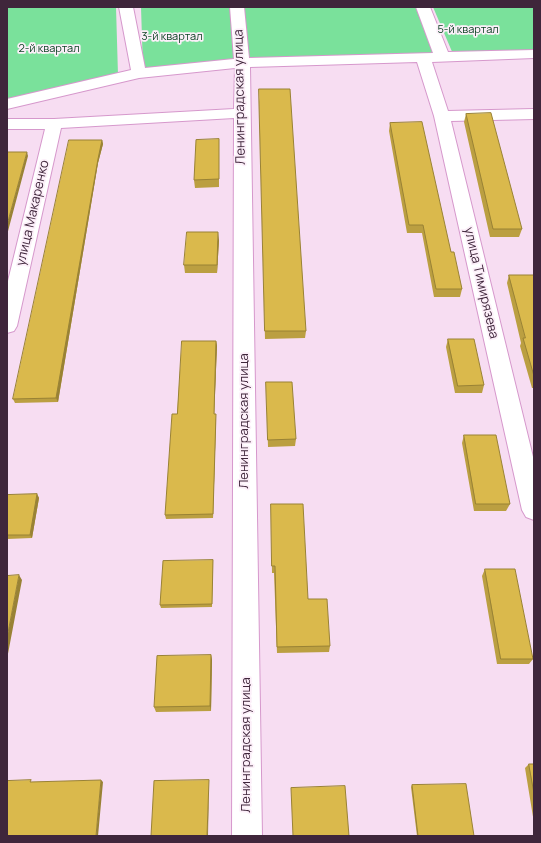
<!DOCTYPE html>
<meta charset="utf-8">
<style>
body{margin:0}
#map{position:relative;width:541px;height:843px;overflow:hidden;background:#f7ddf2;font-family:Manrope,sans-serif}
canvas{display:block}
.frame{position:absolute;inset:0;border:8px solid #3f263b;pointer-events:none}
</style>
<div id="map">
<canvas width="541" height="843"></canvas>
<div class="frame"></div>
</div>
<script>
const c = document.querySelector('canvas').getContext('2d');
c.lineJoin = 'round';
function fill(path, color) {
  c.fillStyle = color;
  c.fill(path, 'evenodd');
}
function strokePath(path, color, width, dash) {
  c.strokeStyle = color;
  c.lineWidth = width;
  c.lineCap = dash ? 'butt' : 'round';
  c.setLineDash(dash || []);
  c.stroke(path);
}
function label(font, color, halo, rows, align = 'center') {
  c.font = font + ' Manrope,sans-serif';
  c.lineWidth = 3.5;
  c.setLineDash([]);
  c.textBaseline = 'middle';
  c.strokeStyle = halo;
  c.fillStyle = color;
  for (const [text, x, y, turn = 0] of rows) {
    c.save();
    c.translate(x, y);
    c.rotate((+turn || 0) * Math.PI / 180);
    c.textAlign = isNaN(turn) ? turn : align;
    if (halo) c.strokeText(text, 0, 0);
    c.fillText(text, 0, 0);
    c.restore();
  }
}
const green = new Path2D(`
 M 7,7 L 116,7 L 118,75 L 7,102 Z
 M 141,7 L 231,7 L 235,59 L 143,70 Z
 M 242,7 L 418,7 L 435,54 L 246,60 Z
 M 433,7 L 534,7 L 534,51 L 453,54 Z`);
const minor = new Path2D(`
 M 119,7 L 133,7 L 145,68 L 234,59 L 230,7 L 244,7 L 249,58 L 433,53 L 416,7 L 430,7 L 448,52 L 534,50 L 534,58 L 432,62 L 448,111 L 534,109 L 534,119 L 451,121 L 534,461 L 534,520 L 526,517 L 522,510 L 434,116 L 417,62 L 250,67 L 262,836 L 232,836 L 234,118 L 61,128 L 17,326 L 14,331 L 7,333 L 7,285 L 45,129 L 7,129 L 7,119 L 54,119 L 234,109 L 235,68 L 139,78 L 7,109 L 7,99 L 131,70 Z`);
const wall = new Path2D(`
 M 259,97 L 306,331 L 305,338 L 265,339 Z
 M 466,114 L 522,229 L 519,237 L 490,237 L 464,122 Z
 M 390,123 L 451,252 L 462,289 L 460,297 L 434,297 L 422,233 L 407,233 L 389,131 Z
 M 219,139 L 219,187 L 195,188 L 194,180 Z
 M 102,140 L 103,144 L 98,163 L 58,402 L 15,403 L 13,399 Z
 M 219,240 L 217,273 L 185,273 L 184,265 Z
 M 509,275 L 534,275 L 534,388 L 532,388 L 520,346 L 521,343 L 507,283 Z
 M 448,339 L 484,385 L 482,393 L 455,393 L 446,347 Z
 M 216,341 L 217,346 L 214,414 L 216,419 L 213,518 L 166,519 L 165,515 Z
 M 266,382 L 296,439 L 295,446 L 268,447 Z
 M 464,435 L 510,504 L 506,511 L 474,511 L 462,443 Z
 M 37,494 L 39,498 L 32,538 L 7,539 L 7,495 Z
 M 271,504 L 308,599 L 330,646 L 329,652 L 277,653 L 274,573 L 272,573 Z
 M 213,560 L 212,607 L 161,608 L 160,605 Z
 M 485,569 L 533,659 L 529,664 L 497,664 L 482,576 Z
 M 211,655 L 212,660 L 211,711 L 156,712 L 154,707 Z
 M 529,764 L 534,764 L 534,823 L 525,768 Z
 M 412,785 L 474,836 L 417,836 L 411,787 Z`);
const shadedWall = new Path2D(`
 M 102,140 L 103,144 L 98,163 L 58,402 L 56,398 L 98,159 Z
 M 27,152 L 28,156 L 7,235 L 7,225 Z
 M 218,232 L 219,240 L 217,273 L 217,265 Z
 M 216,341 L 217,346 L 214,419 L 214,414 Z
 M 216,414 L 216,419 L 213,518 L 213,514 Z
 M 37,494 L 39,498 L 32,538 L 30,535 Z
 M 19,575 L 22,580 L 7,659 L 7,638 Z
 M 211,655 L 212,660 L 211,711 L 210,706 Z
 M 101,780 L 103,782 L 98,836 L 96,836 Z
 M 209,780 L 209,781 L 208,836 L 207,836 Z`);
const building = new Path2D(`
 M 259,89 L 290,89 L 306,331 L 265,331 Z
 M 491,113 L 522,229 L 493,229 L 466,114 Z
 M 422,122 L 451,252 L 454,252 L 462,289 L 436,289 L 423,225 L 409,225 L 390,123 Z
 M 219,139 L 219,179 L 194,180 L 196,140 Z
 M 69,140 L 102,140 L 98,159 L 56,398 L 13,399 Z
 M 7,152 L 27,152 L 7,225 Z
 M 187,232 L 218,232 L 217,265 L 184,265 Z
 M 509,275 L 534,275 L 534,376 L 523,338 L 525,338 Z
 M 448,339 L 474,339 L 484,385 L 458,386 Z
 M 182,341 L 216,341 L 214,414 L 216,414 L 213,514 L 165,515 L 172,414 L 177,414 Z
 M 266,382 L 292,382 L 296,439 L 268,440 Z
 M 464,435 L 496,435 L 510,504 L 476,504 Z
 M 37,494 L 30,535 L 7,535 L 7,495 Z
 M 271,504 L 303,504 L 308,599 L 327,599 L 330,646 L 277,647 L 275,566 L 272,566 Z
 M 213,560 L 212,604 L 160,605 L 163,561 Z
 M 485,569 L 515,569 L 533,659 L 501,659 Z
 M 19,575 L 7,638 L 7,576 Z
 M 211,655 L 210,706 L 154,707 L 157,656 Z
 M 529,764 L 534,764 L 534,793 Z
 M 31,780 L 30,782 L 101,780 L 96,836 L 7,836 L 7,781 Z
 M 209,780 L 207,836 L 151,836 L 154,781 Z
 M 466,784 L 474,836 L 418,836 L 412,785 Z
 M 345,786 L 349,836 L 293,836 L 291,788 Z`);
const farParknames = [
 ["5-й квартал",468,30],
 ["3-й квартал",172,37],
 ["2-й квартал",49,49]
];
const streetNames = [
 ["Ленинградская улица",240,97,-91],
 ["улица Макаренко",33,213,-77],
 ["улица Тимирязева",481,283,77],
 ["Ленинградская улица",244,421,-90],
 ["Ленинградская улица",246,745,-90]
];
fill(green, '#7ae19b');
strokePath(minor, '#d698cc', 2);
fill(minor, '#fff');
fill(wall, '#bb9f41');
fill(shadedWall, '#998235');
fill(building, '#dab94c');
strokePath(building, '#998235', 1);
label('11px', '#073f1f', '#fceff9', farParknames);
label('13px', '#3f263b', '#fceff9', streetNames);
</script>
